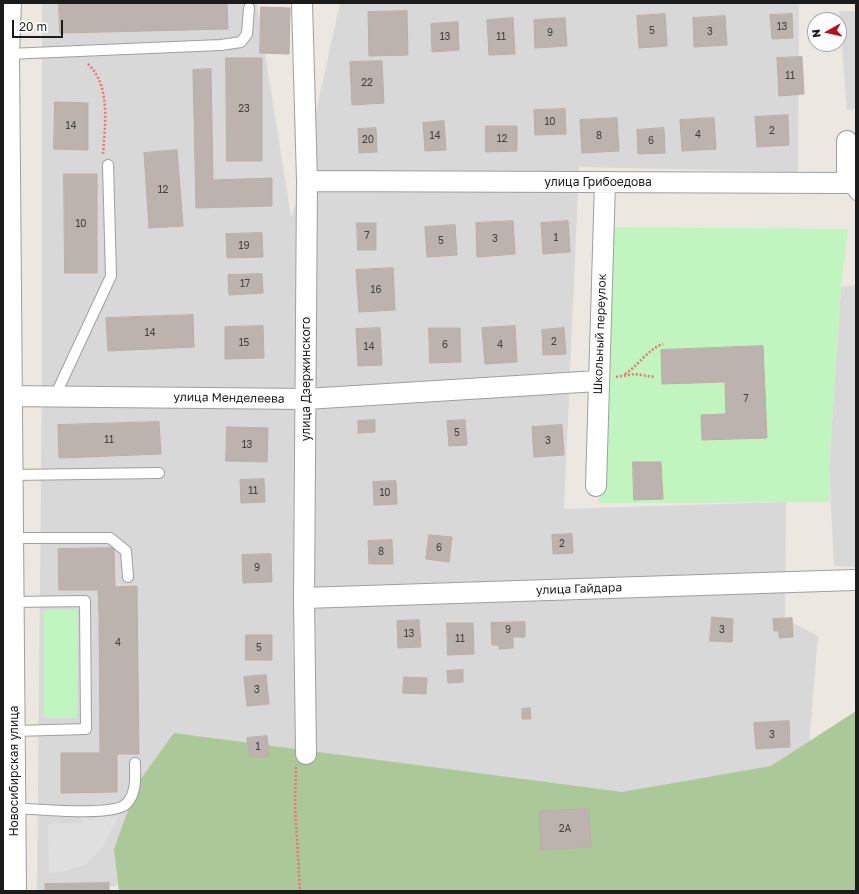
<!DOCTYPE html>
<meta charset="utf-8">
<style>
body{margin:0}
#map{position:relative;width:859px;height:894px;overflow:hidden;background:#ece8e1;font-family:"Golos Text",sans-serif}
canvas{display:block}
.frame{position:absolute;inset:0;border:4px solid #1b1b1b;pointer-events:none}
.north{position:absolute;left:807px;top:12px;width:40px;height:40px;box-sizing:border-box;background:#fff;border:1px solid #a4a4a4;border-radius:50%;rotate:262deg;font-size:11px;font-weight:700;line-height:16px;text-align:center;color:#1b1b1b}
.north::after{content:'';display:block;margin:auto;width:14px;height:18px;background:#bb0c1a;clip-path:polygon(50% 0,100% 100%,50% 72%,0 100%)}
.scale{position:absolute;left:12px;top:20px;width:51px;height:18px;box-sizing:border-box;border:2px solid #1b1b1b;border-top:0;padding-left:5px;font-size:12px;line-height:14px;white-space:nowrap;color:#1b1b1b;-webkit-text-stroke:3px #fff;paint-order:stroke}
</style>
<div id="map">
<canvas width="859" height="894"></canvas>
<div class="frame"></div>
<div class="north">N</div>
<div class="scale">20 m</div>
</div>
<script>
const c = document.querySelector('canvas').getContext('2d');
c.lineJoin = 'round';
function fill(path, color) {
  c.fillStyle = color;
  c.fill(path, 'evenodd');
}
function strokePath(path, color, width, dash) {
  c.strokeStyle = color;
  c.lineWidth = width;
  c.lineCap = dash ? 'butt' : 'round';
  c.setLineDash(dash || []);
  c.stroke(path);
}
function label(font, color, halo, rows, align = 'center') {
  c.font = font + ' "Golos Text",sans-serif';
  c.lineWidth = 3.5;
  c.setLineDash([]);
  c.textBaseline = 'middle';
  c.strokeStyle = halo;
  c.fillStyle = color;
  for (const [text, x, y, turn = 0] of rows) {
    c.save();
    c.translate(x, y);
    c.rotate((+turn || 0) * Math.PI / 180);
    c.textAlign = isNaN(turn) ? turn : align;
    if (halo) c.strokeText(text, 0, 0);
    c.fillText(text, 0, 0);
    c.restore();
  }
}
const residential = new Path2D(`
 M 42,3 L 257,3 L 291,217 L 296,203 L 340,3 L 799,3 L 798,172 L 579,167 L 564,509 L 786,502 L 785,619 L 818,636 L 806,782 L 721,807 L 144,796 L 117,886 L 37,891 L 42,381 Z
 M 839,11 L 856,11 L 856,109 L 847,110 Z
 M 856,285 L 856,567 L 834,566 L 829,467 L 841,287 Z`);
const forest = new Path2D(`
 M 856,711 L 856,891 L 119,891 L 114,849 L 138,783 L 174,733 L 622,792 L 771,766 Z`);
const park = new Path2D(`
 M 608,227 L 848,229 L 841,287 L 829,467 L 830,502 L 599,503 Z
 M 44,610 L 77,610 L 77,718 L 44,718 Z`);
const parking = new Path2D(`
 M 119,816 L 102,848 L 86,864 L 65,871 L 49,873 L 48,824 L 82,823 L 82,817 Z`);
const building = new Path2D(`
 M 59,3 L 227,3 L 228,29 L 60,33 Z
 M 261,7 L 290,8 L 289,54 L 260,53 Z
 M 407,11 L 408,55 L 369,56 L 368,12 Z
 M 665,14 L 667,46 L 639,48 L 637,16 Z
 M 792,14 L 793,38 L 772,39 L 770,15 Z
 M 725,16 L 727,45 L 694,47 L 693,18 Z
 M 513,18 L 515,54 L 489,55 L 487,20 Z
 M 565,18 L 567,46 L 535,48 L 534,20 Z
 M 458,22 L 459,50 L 432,52 L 431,24 Z
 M 802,57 L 804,94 L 779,96 L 777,58 Z
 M 226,58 L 262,58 L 262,161 L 227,161 Z
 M 382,61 L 384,103 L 352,105 L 350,62 Z
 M 211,69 L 213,180 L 272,178 L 272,206 L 196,208 L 193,70 Z
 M 55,102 L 88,103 L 88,150 L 54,149 Z
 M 565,109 L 566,134 L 535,135 L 534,110 Z
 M 788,115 L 789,145 L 757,147 L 755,117 Z
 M 617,118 L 619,151 L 582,153 L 580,120 Z
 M 714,118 L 716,149 L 682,151 L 680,120 Z
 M 444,121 L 446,150 L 425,151 L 423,123 Z
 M 486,126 L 517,126 L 517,151 L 486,152 Z
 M 376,128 L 377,152 L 359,153 L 358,129 Z
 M 664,128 L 665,153 L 638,154 L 637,130 Z
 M 177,150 L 183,226 L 149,228 L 144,153 Z
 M 64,174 L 97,174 L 97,273 L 65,273 Z
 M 513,221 L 515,254 L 477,257 L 476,223 Z
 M 568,221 L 570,252 L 543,254 L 541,223 Z
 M 357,223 L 376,223 L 376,250 L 358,250 Z
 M 455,225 L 457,255 L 427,257 L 425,227 Z
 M 262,233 L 263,257 L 227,258 L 226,234 Z
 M 393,268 L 395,310 L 359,312 L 356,270 Z
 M 262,274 L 263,293 L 229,295 L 228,275 Z
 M 193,315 L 194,347 L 108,351 L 106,318 Z
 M 263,326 L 264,358 L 225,359 L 225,327 Z
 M 515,326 L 517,362 L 485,364 L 482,328 Z
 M 380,328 L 382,365 L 358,366 L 356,329 Z
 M 429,328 L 460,328 L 461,362 L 430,363 Z
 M 564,328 L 566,354 L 543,355 L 542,330 Z
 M 763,346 L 767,438 L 702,440 L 701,415 L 726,414 L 725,382 L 662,384 L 661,350 Z
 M 375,420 L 375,432 L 358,433 L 358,421 Z
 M 465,420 L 467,445 L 449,446 L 447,421 Z
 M 159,422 L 161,454 L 59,458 L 58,425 Z
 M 562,425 L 564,455 L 534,457 L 532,427 Z
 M 227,427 L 268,428 L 267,462 L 226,461 Z
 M 633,462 L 661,462 L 663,499 L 634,500 Z
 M 264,479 L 265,502 L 241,503 L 240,480 Z
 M 396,481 L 397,504 L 374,505 L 373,482 Z
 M 572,534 L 573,553 L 553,554 L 552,535 Z
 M 429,535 L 452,537 L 449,562 L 426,559 Z
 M 392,540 L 393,564 L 369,564 L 368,541 Z
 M 114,548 L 115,587 L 137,586 L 139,754 L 117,754 L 117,792 L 61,793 L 61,753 L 100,753 L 99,615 L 98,590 L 59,590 L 58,549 Z
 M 271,554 L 272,582 L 243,583 L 242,555 Z
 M 712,617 L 733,619 L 732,642 L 710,641 Z
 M 792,618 L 793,637 L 779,638 L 779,631 L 774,631 L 773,619 Z
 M 419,620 L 421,647 L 398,648 L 397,621 Z
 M 525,622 L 525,637 L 513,637 L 513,648 L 499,649 L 499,645 L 492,645 L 491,623 Z
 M 447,623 L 473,623 L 474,654 L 448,655 Z
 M 246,635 L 272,635 L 272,660 L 246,660 Z
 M 463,670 L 463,682 L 448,683 L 447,671 Z
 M 266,675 L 269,704 L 247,706 L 244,677 Z
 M 404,677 L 427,678 L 426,694 L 403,693 Z
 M 530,708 L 531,719 L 522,719 L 522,709 Z
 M 789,721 L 790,747 L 756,749 L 754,723 Z
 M 267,736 L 269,756 L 250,758 L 247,738 Z
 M 589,809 L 591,847 L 541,850 L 539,811 Z
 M 109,883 L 109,891 L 45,891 L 45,884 Z`);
const path = new Path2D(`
 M 88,64 C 111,86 105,124 103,154
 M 625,374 C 638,366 648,349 663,344
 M 616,377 L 634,374 L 655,377
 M 296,767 L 295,806 L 300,891`);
const service = new Path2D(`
 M 8,54 L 221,45 L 241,42 L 247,34 L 249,8
 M 847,183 L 856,195
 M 55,396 L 111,276 L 108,165
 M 12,475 L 159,473
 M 12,538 L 110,538 L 126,551 L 128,577
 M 13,602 L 85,601 L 86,729 L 14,731
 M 14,808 C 35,809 113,817 126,804 C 137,794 135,776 135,763`);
const minor = new Path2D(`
 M 302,3 L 307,181 L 304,598 L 306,754
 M 307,181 L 847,183 L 847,141
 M 3,396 L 306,399 L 598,381
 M 596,486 L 605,182
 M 304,598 L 854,580`);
const tertiary = new Path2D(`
 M 10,3 L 8,54 L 15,891`);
const numberNames = [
 ["13",782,27],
 ["5",652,31],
 ["3",710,32],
 ["9",550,33],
 ["13",445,37],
 ["11",501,37],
 ["11",790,76],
 ["22",367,83],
 ["23",244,109],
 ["10",550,122],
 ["14",71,126],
 ["2",772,131],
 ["4",698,135],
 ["14",435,136],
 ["8",599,136],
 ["12",502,139],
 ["20",368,140],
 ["6",651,141],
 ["12",163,190],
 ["10",81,224],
 ["7",367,236],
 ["1",556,238],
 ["3",495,239],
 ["5",441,241],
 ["19",244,246],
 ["17",245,284],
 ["16",376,290],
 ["14",150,333],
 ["2",554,342],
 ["15",244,343],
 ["6",445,345],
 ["4",500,345],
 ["14",369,347],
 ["7",746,399],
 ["5",457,433],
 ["11",109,440],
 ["3",548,441],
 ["13",247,445],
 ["11",253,491],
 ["10",385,493],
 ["2",562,544],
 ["6",439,548],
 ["8",381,552],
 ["9",257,568],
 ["9",508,630],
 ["3",722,630],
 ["13",409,634],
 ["11",460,639],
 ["4",118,643],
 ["5",259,648],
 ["3",257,690],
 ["3",772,735],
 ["1",258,747],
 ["2А",565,829]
];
const streetNames = [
 ["улица Грибоедова",598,182],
 ["Школьный переулок",600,334,-88],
 ["улица Дзержинского",306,379,-90],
 ["улица Менделеева",229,398,1],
 ["улица Гайдара",579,589,-2],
 ["Новосибирская улица",14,771,-90]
];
fill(residential, '#d9d8d8');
fill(forest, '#abc998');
fill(park, '#c0f5c0');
fill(parking, '#dfdfdf');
fill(building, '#bcb3ae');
strokePath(building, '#bdaea5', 1);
strokePath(service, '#9f9f9f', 12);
strokePath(minor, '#9f9f9f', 22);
strokePath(tertiary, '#9f9f9f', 24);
strokePath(path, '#f1716e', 2.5, [2, 2]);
strokePath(service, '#fff', 10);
strokePath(minor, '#fff', 20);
strokePath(tertiary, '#fff', 22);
label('10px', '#434140', null, numberNames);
label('12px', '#1b1b1b', '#fff', streetNames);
</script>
